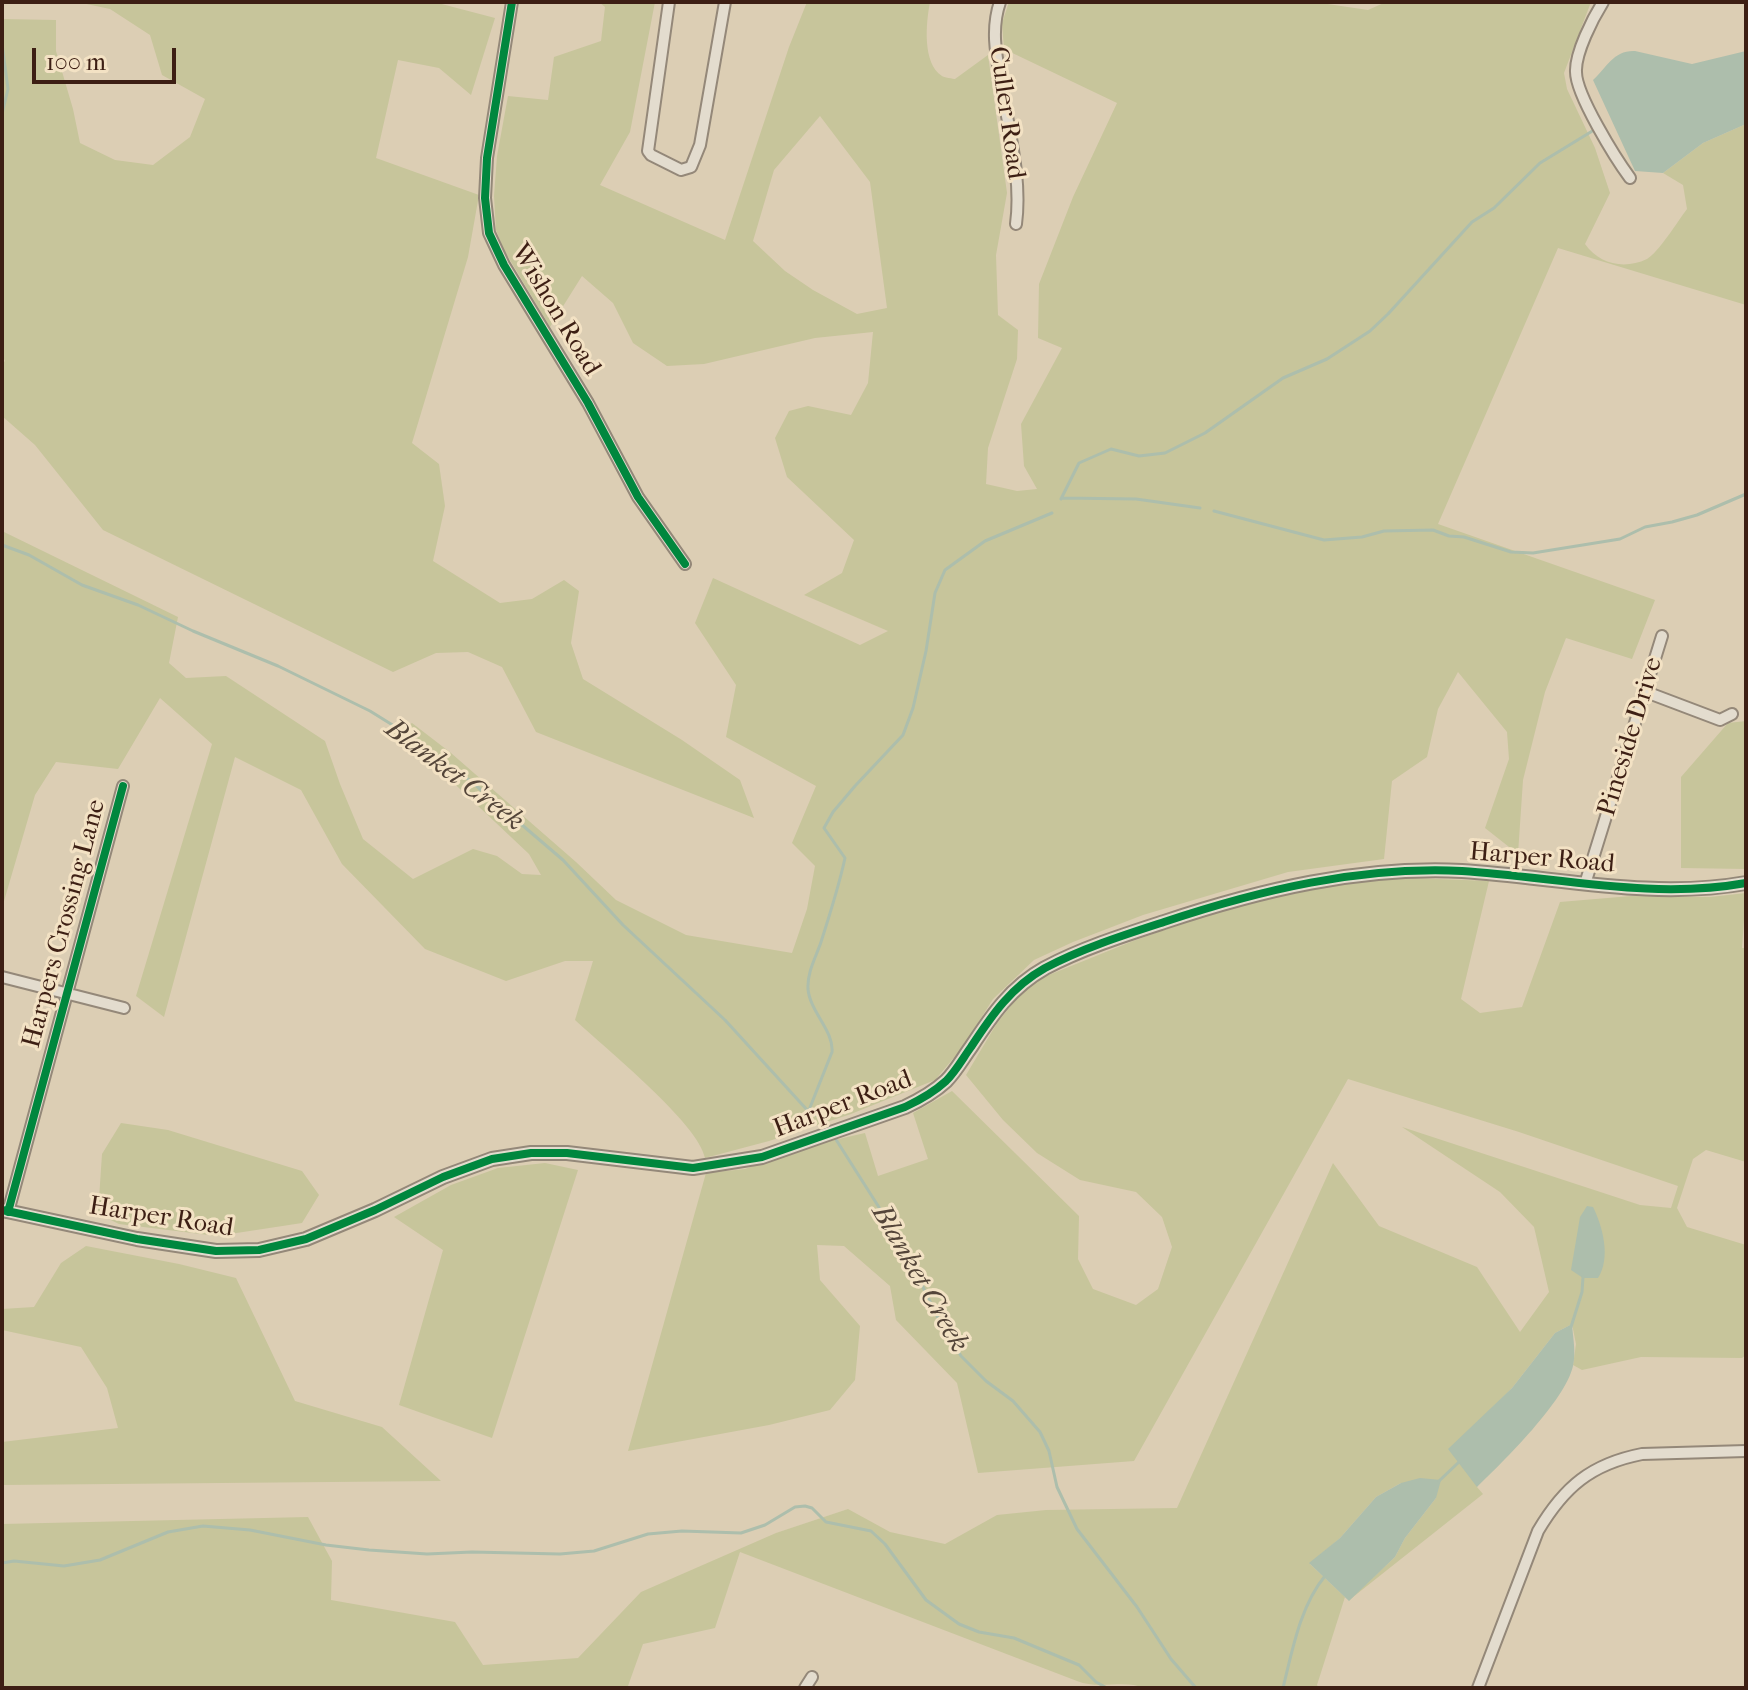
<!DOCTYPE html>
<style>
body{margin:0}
#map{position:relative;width:1748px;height:1690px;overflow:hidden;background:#dcceb4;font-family:"IM FELL French Canon",serif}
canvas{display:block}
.frame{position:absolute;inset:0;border:4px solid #3d1f14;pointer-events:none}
.scale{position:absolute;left:32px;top:48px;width:144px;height:36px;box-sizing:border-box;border:4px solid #3d1f14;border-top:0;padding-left:10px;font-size:24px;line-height:28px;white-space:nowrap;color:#3d1f14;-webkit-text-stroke:6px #f3e2c4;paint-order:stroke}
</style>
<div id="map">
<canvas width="1748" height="1690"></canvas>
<div class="frame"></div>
<div class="scale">100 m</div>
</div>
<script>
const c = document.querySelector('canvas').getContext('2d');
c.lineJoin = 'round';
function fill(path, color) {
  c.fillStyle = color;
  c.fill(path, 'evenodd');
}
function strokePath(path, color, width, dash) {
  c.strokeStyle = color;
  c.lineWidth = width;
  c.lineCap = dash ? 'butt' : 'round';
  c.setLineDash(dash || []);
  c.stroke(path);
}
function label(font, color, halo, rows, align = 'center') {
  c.font = font + ' "IM FELL French Canon",serif';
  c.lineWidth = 6;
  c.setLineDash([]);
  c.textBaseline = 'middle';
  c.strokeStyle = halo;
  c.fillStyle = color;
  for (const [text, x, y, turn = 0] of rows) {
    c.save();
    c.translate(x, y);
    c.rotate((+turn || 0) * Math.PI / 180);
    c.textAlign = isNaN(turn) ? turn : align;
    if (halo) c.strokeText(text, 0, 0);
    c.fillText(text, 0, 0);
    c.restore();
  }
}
const green = new Path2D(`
 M 77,2 L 434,2 L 495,18 L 471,95 L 439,68 L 398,60 L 376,158 L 479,195 L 468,257 L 412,443 L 439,464 L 445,506 L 433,561 L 500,603 L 532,599 L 564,580 L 579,591 L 571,643 L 583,679 L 682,740 L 740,780 L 754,818 L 536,732 L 502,667 L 468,652 L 436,653 L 393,672 L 103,530 L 35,445 L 2,416 L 2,364 L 5,361 L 2,355 L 2,19 L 56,20 L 56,51 L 73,109 L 80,143 L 115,160 L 153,165 L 190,137 L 205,99 L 162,75 L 150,35 L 110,9 Z
 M 599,2 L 655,2 L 630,132 L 600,185 L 725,240 L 789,47 L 807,2 L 930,2 C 926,23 922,63 942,76 C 943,77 954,79 955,79 L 988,55 L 1007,193 L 996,255 L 998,315 L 1018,330 L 1017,359 L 988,448 L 986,484 L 1017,491 L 1037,489 L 1024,466 L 1021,424 L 1062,348 L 1038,338 L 1039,284 L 1073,197 L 1117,103 L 1004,49 L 1002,23 L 1009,2 L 1314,2 L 1368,10 L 1386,2 L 1591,2 L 1564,73 L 1567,89 L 1595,148 L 1610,193 L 1585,244 C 1599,264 1624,270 1647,259 C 1658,253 1678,221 1687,209 L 1683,185 L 1663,173 L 1703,143 L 1746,124 L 1746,305 L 1558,248 L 1438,524 L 1655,600 L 1632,659 L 1566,638 L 1545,692 L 1523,780 L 1518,854 L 1485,828 L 1509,759 L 1507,732 L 1458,672 L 1438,709 L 1427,757 L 1392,781 L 1384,859 L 1288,872 L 1143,915 L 1073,942 L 1034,960 L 993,999 L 963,1047 L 935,1080 L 851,1114 L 769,1141 L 705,1158 C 699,1124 605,1048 575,1020 L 593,961 L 565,961 L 506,981 L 425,949 L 342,864 L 301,790 L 235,757 L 164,1017 L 136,996 L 212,744 L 160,698 L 118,769 L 56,762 L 35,795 L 2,908 L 2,531 L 178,617 L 169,663 L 186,678 L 226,676 L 325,741 L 340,784 L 363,839 L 413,879 L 473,849 L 497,856 L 522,874 L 541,875 L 529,854 L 425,756 L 390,735 L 412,723 L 451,753 L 576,862 L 616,900 L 686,935 L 792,953 L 807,909 L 815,866 L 792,843 L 816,786 L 726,737 L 736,685 L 695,623 L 713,578 L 860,645 L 888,631 L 804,595 L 842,573 L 854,540 L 787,477 L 775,438 L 789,411 L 808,406 L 851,415 L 868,383 L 873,332 L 815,338 L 704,364 L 667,366 L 633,343 L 613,303 L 582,276 L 550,327 L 504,250 L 496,230 L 494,196 L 497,156 L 508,96 L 548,100 L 554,57 L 601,41 L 605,7 ZM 820,116 L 870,182 L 887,308 L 857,314 L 813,290 L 785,271 L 753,241 L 774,170 Z
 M 1746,721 L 1746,869 L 1681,868 L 1681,777 L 1728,723 Z
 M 1387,877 L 1489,881 L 1461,999 L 1480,1013 L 1522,1007 L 1560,902 L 1631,896 L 1710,897 L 1746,893 L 1742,948 L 1746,948 L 1746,1162 L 1706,1150 L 1693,1159 L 1677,1208 L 1687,1227 L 1746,1245 L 1746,1355 L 1742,1358 L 1641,1357 L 1582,1370 L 1573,1365 L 1576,1344 L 1572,1324 L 1555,1333 L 1512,1388 L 1490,1411 L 1477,1487 L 1483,1494 L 1348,1601 L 1395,1557 L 1405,1538 L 1436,1498 L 1401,1483 L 1376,1497 L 1340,1538 L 1310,1564 L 1345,1597 L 1317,1685 L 1319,1688 L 1144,1688 C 1125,1679 1099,1690 1077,1681 L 740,1552 L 715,1628 L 643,1644 L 628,1686 L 619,1688 L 2,1688 L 2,1524 L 308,1517 L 332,1561 L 331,1600 L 455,1622 L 483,1665 L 578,1658 L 641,1592 L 776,1533 L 848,1509 L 890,1532 L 945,1544 L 997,1515 L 1046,1510 L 1177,1508 L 1333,1163 L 1379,1226 L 1477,1267 L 1520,1332 L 1549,1292 L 1534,1227 L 1500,1192 L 1402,1127 L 1640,1205 L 1671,1208 L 1678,1186 L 1519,1132 L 1348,1079 L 1134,1461 L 978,1473 L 957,1383 L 896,1320 L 890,1286 L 844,1246 L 817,1245 L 820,1280 L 860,1326 L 855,1380 L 830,1410 L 769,1425 L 628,1451 L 706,1173 L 745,1169 L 821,1143 L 865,1133 L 878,1176 L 928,1159 L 913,1113 L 952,1091 L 1079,1216 L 1078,1259 L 1093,1289 L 1136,1305 L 1158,1289 L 1172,1247 L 1162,1217 L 1136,1192 L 1080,1180 L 1037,1153 L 1003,1120 L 966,1075 L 997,1023 L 1029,983 L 1133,941 L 1229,907 L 1343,883 Z
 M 121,1123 L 168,1130 L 302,1171 L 319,1195 L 302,1223 L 217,1236 L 119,1224 L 98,1214 L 102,1154 Z
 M 545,1163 L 578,1170 L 492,1438 L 399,1405 L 443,1250 L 394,1217 L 451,1185 L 498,1168 Z
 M 86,1246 L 179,1264 L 236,1278 L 295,1401 L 382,1427 L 441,1481 L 2,1485 L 2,1442 L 118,1428 L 107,1388 L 81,1347 L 2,1330 L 2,1309 L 34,1307 L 61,1263 Z`);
const water = new Path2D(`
 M 1635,51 L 1692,64 L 1746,51 L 1746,124 L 1703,143 L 1663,173 L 1635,171 L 1593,80 C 1607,67 1614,50 1635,51 Z
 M 1587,1206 L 1593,1207 C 1603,1227 1611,1258 1598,1278 L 1583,1278 L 1571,1270 L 1580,1217 Z
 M 1572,1324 C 1573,1339 1576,1351 1573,1366 C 1565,1401 1504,1461 1477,1487 L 1448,1449 L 1512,1388 L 1555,1333 Z
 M 1420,1478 L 1441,1480 L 1436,1498 L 1405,1538 L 1395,1557 L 1349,1601 L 1309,1563 L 1340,1538 L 1376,1497 L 1401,1483 Z`);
const stream = new Path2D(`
 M 2,44 L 8,89 L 2,114
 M 1062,498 L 1136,499 L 1200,508
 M 1061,499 L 1079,463 L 1111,449 L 1139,456 L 1165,453 L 1205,433 L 1283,378 L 1327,359 L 1370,331 L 1388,314 L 1472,222 L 1494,208 L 1540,163 L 1594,130
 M 1214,511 L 1324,540 L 1362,537 L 1384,531 L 1433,530 L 1449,536 L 1464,537 L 1511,552 L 1533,553 L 1620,539 L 1645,527 L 1672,522 L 1697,515 L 1746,494
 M 2,545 L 29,555 L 82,585 L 138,605 L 193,631 L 278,666 L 370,711 L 407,734 L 473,783 L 563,860 L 623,925 L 725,1020 L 809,1112 L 827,1119
 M 809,1110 L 832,1052 C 834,1031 810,1012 808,989 C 807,972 816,957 821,942 C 830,914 839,886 845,858 L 824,828 L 833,812 L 855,786 L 903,735 L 913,708 L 926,651 L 935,593 L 945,570 L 985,541 L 1052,513
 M 835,1138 L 901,1242 L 939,1320 L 961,1356 L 986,1381 L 1013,1401 L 1040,1432 L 1049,1451 L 1057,1487 L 1077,1529 L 1137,1607 L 1171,1659 L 1196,1688
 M 1571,1327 L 1582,1292 L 1583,1277
 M 1439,1481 L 1459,1462
 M 2,1563 L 14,1561 L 64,1566 L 100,1560 L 168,1532 L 203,1526 L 250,1530 L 326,1545 L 369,1550 L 427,1554 L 472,1552 L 560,1554 L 594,1551 L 648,1534 L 682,1531 L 741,1533 L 765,1525 L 795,1507 L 805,1506 L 812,1508 L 826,1522 L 871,1531 L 885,1544 L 926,1600 L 959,1624 L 979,1632 L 1014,1638 L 1079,1665 L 1096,1682 L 1107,1688
 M 1283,1688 C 1292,1652 1300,1606 1325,1576`);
const minor = new Path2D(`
 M 512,2 L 487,158 L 485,198 L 489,233 L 504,265 L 588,403 L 638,497 L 685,564
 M 669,2 L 648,151 L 651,155 L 681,170 L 691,167 L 700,145 L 725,2
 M 1000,2 C 990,31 997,59 1002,88 C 1009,132 1022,179 1016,224
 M 1603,2 C 1593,18 1575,53 1576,72 C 1576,95 1616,159 1630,178
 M 1646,692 L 1720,720 L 1732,714
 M 1585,884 L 1662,636
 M 2,977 L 124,1008
 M 8,1212 L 123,786
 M 805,1688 L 812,1677
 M 1478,1688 L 1538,1531 C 1564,1487 1591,1464 1642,1454 L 1746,1451`);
const tertiary = new Path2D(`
 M 2,1210 L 137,1239 L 216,1251 L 259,1250 L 306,1239 L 375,1210 L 443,1177 L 492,1159 L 531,1153 L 567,1153 L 693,1168 L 762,1157 L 905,1107 C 920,1100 934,1092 946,1081 C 956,1071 963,1058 971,1047 C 992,1015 1011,987 1045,968 C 1083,948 1124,935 1164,922 C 1260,890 1360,866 1462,871 C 1556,877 1651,900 1746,883`);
const cycleway = new Path2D(`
 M 512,2 L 487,158 L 485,198 L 489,233 L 504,265 L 588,403 L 638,497 L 685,564
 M 2,1210 L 137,1239 L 216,1251 L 259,1250 L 306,1239 L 375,1210 L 443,1177 L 492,1159 L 531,1153 L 567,1153 L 693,1168 L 762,1157 L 905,1107 C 920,1100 934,1092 946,1081 C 956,1071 963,1058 971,1047 C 992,1015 1011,987 1045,968 C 1083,948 1124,935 1164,922 C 1260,890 1360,866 1462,871 C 1556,877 1651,900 1746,883
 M 8,1212 L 123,786`);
const streetNames = [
 ["Culler Road",1006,113,82],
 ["Wishon Road",555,310,59],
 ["Pineside Drive",1631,737,-73],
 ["Harper Road",1542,859,5],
 ["Harpers Crossing Lane",65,924,-75],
 ["Harper Road",843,1105,-21],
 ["Harper Road",161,1218,9]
];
const waterNames = [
 ["Blanket Creek",454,776,37],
 ["Blanket Creek",919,1279,60]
];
fill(green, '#c7c59b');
fill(water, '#adbeac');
strokePath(stream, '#adbeac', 3);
strokePath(minor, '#948879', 14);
strokePath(tertiary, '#948879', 16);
strokePath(minor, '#e3dcce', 10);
strokePath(tertiary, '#e3dcce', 12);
strokePath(cycleway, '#00873e', 8);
label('26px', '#3d1f14', '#f3e2c4', streetNames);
label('italic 28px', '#544539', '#f3e2c4', waterNames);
</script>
